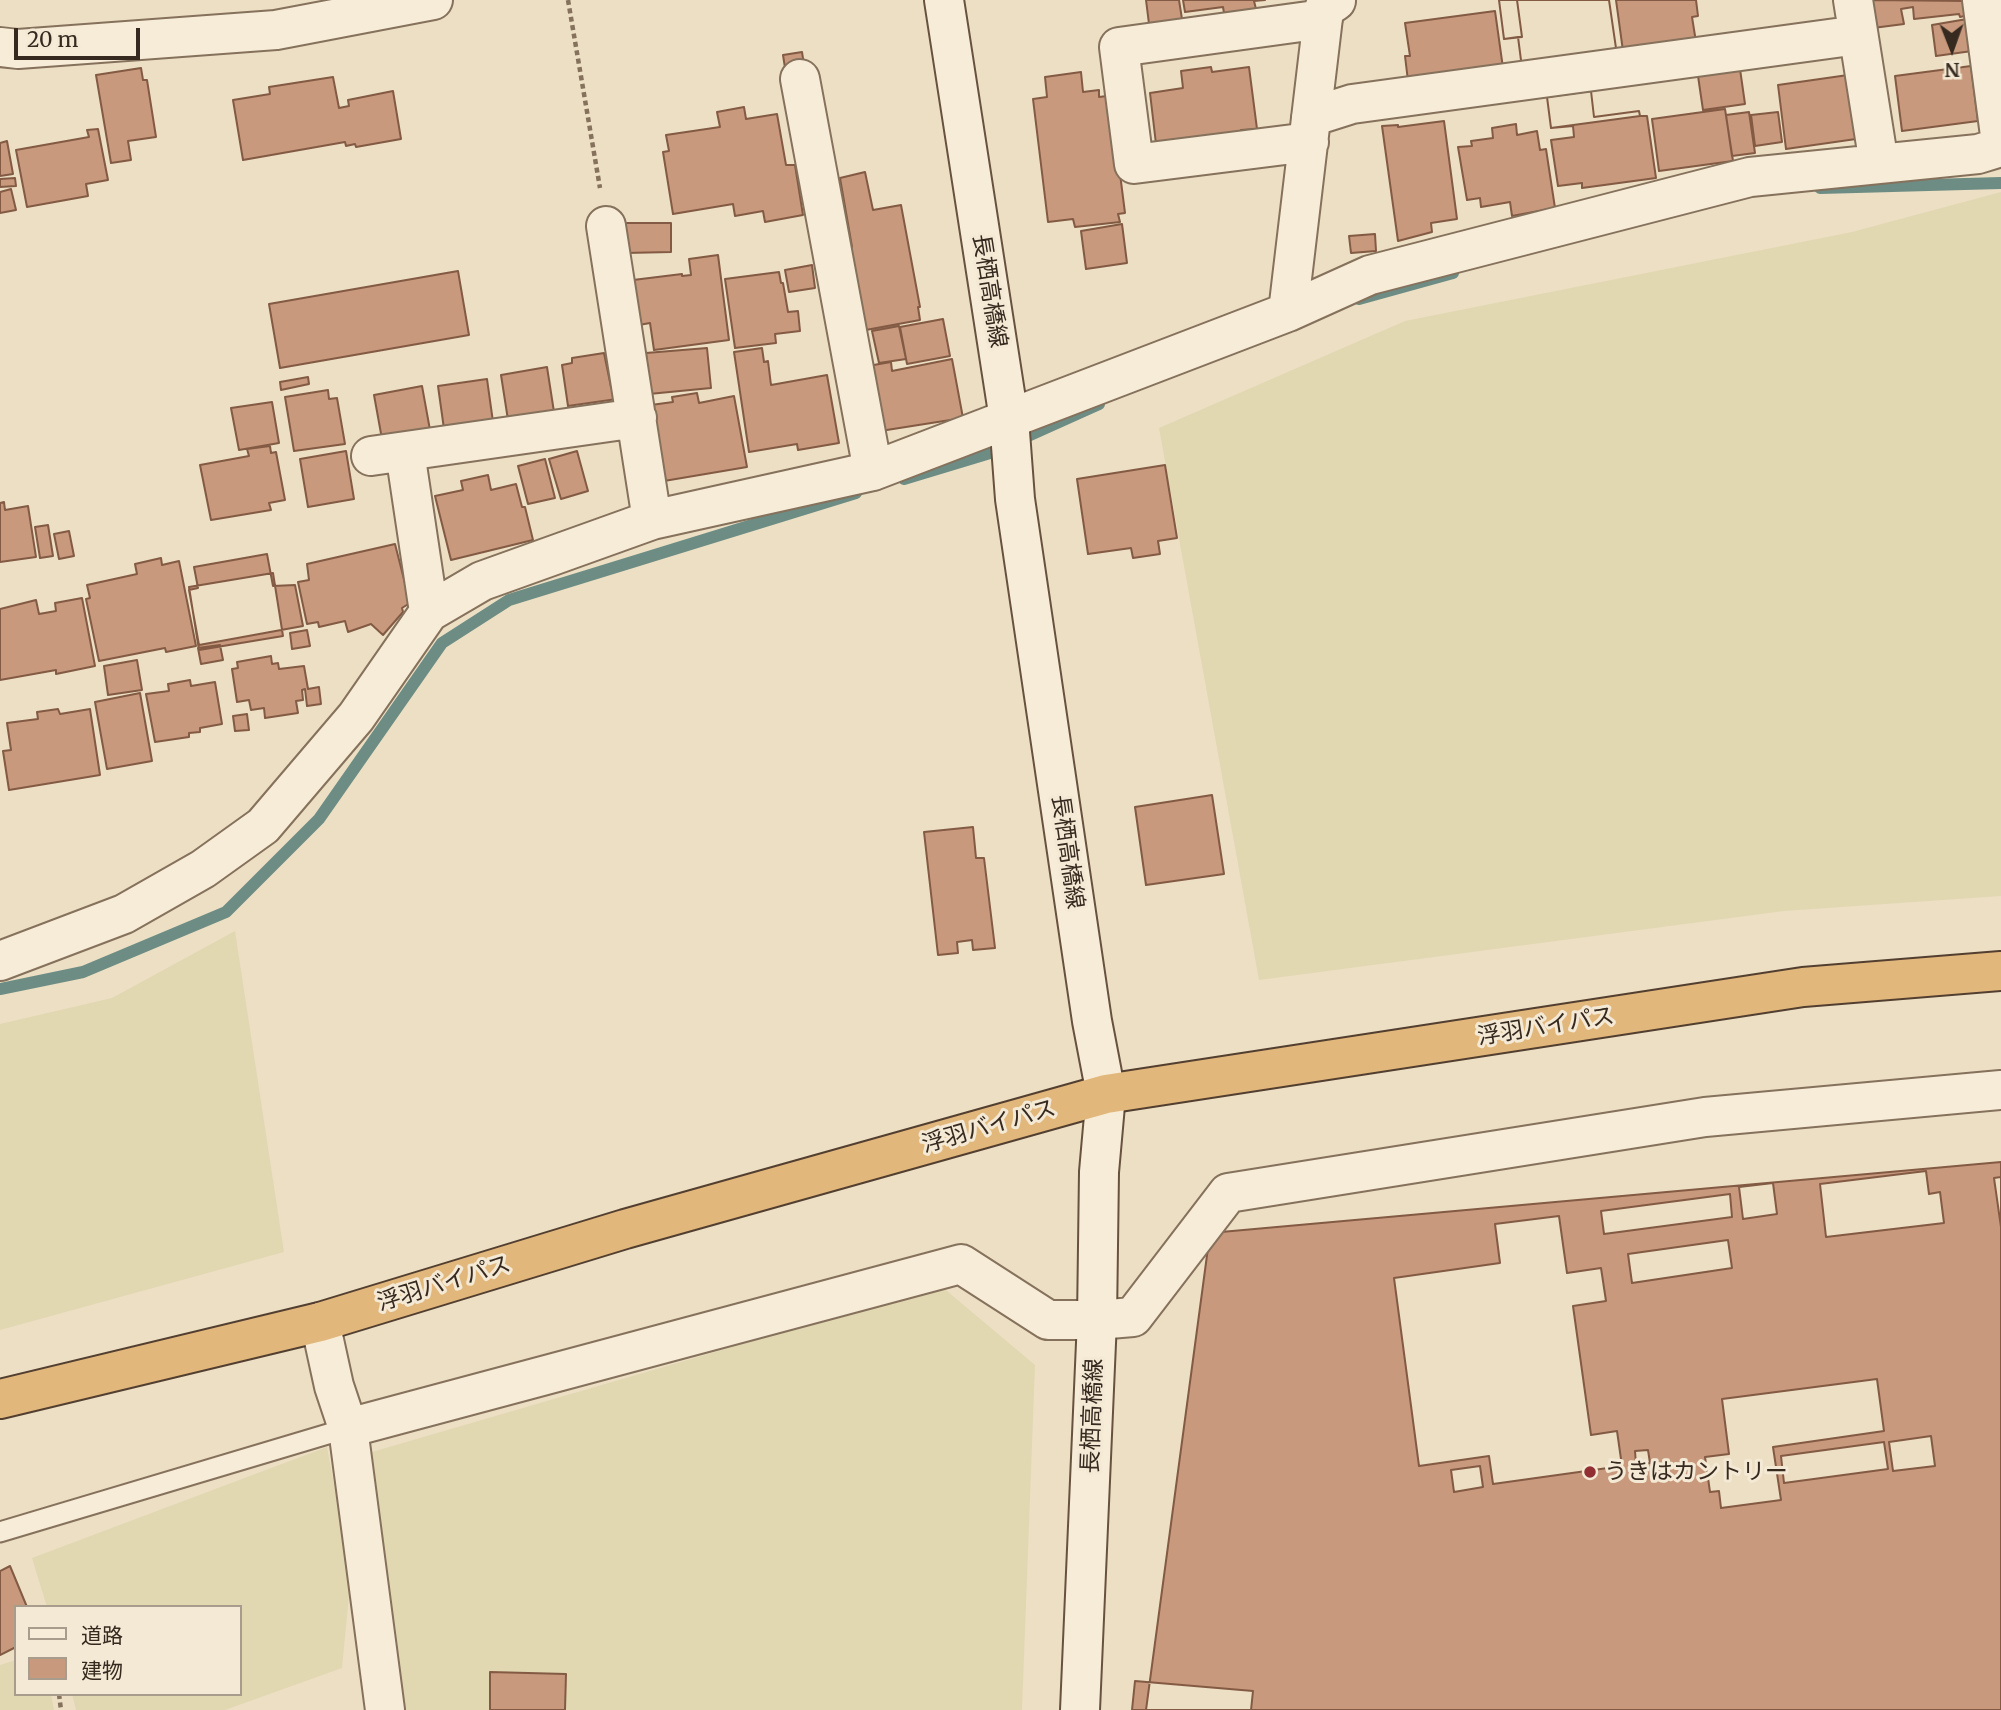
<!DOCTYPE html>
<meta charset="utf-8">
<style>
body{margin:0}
#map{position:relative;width:2001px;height:1710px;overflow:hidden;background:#ecdfc4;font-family:Merriweather,"Noto Sans JP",serif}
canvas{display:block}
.legend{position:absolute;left:14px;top:1605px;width:228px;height:91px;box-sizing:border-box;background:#f4e9d4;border:2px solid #a89c8c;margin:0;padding:9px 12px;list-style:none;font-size:21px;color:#36291f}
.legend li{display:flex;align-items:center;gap:14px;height:35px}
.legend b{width:35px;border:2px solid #a89c8c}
.north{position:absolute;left:1917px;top:14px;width:70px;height:70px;-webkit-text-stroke:5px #f4e9d4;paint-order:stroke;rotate:179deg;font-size:19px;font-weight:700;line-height:28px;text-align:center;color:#36291f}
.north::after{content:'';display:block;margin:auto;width:24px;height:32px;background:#36291f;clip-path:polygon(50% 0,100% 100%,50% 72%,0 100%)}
.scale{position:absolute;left:14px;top:28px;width:126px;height:32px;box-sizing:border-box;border:4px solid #36291f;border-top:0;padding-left:9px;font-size:21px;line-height:24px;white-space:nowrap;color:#36291f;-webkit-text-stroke:5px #f4e9d4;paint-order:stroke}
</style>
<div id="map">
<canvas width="2001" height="1710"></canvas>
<ul class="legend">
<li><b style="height:9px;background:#f7ecd7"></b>道路</li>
<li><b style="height:19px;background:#c8997c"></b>建物</li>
</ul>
<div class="north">N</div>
<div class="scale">20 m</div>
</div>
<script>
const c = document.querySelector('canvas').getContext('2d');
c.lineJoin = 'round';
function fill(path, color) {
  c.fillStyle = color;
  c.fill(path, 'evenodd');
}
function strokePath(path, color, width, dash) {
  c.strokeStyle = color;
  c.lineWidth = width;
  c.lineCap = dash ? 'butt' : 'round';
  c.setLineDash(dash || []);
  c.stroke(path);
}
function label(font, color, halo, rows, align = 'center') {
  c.font = font + ' Merriweather,"Noto Sans JP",serif';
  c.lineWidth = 6;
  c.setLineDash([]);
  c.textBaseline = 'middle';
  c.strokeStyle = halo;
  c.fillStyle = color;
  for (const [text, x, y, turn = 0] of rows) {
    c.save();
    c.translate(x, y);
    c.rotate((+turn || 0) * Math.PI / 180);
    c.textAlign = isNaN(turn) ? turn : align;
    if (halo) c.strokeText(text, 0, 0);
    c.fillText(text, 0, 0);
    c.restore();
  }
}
const farmland = new Path2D(`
 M 2001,192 L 2001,896 L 1784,911 L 1259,980 L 1159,428 L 1405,321 L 1852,232 Z
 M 235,931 L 284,1252 L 0,1330 L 0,1024 L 112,998 Z
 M 941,1286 L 1035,1365 L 1022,1710 L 405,1710 L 372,1452 Z
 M 327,1447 L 351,1575 L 342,1668 L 225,1710 L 76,1710 L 72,1694 L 240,1694 L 240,1607 L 47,1607 L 32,1558 Z
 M 16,1660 L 16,1694 L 51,1694 L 54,1710 L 0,1710 L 0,1665 Z`);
const stream = new Path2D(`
 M 1820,188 L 2001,183
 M 1359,299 L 1453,273
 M 904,479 L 990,453 L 1099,404
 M 0,989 L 83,972 L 226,912 L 319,819 L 442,643 L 509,600 L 856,493`);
const building = new Path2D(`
 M 1146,0 L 1179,0 L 1182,19 L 1149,24 Z
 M 1183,0 L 1265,0 L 1254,1 L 1256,9 L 1224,13 L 1223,7 L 1185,12 Z
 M 1499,0 L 1517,0 L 1522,37 L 1504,39 Z
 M 1499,0 L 1609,0 L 1617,55 L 1522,68 L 1518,37 L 1504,39 Z
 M 1517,0 L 1609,0 L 1617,55 L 1522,68 L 1518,37 L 1522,37 Z
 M 1616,0 L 1696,0 L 1698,16 L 1692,17 L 1696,42 L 1623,51 Z
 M 1870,0 L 1967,1 L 1969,15 L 1960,17 L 1959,14 L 1914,19 L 1913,7 L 1901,9 L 1904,24 L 1873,28 Z
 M 1495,11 L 1503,68 L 1408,81 L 1405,56 L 1410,56 L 1405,23 Z
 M 1967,19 L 1972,51 L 1936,56 L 1932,25 Z
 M 802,52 L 807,84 L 788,87 L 783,55 Z
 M 1971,66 L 1978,121 L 1902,131 L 1895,76 Z
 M 1211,67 L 1212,72 L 1249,67 L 1257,129 L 1241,130 L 1242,134 L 1156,144 L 1150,93 L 1183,88 L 1181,71 Z
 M 141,68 L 143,80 L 147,80 L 156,137 L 128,141 L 131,160 L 111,163 L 96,75 Z
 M 1740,69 L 1745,104 L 1703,110 L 1698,76 Z
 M 1081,72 L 1083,92 L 1099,90 L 1099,97 L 1107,96 L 1112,111 L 1125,213 L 1118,214 L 1120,222 L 1075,227 L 1073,219 L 1048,222 L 1033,99 L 1047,97 L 1045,77 Z
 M 1848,75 L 1856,139 L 1786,149 L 1778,85 Z
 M 333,77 L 339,108 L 349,106 L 348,100 L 393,91 L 401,139 L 356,147 L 355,144 L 346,146 L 345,142 L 243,160 L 233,100 L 270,94 L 269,87 Z
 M 1591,91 L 1594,117 L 1639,111 L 1640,116 L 1647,116 L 1656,178 L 1582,188 L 1582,183 L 1558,186 L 1551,140 L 1574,137 L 1573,126 L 1551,128 L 1547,97 Z
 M 1591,91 L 1594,117 L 1639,111 L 1640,116 L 1551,128 L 1547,97 Z
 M 744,107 L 746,119 L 777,114 L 786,165 L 795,165 L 803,215 L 765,222 L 763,211 L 735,216 L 733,204 L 673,214 L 663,152 L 669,151 L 666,135 L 720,127 L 717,112 Z
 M 1725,109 L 1733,161 L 1659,171 L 1652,119 Z
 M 1749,112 L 1755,153 L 1732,156 L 1726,115 Z
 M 1778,112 L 1782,142 L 1755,146 L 1751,115 Z
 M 1444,121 L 1457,219 L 1431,223 L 1432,232 L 1398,241 L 1382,126 L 1398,125 L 1398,127 Z
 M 1516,124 L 1517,135 L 1537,131 L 1540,150 L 1546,149 L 1555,208 L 1512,216 L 1510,202 L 1481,207 L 1480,198 L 1467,200 L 1458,147 L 1472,146 L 1471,141 L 1493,138 L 1492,128 Z
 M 98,129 L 108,180 L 86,184 L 88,196 L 27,207 L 16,150 L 89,137 L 87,130 Z
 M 7,141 L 13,174 L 0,176 L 0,143 Z
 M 865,172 L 873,210 L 901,205 L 920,307 L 918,307 L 920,320 L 855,332 L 845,248 L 852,247 L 840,178 Z
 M 15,178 L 16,186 L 0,187 L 0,179 Z
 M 11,189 L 16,210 L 0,213 L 0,192 Z
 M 625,223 L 671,223 L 671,252 L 625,253 Z
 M 1122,224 L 1127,263 L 1086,269 L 1081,231 Z
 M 1375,234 L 1376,251 L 1351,253 L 1349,236 Z
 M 718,255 L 729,340 L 654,350 L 650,323 L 639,325 L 633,280 L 682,274 L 682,276 L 691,275 L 689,259 Z
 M 812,265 L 815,288 L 789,292 L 785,270 Z
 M 458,271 L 469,335 L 280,368 L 269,304 Z
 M 779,272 L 781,283 L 783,283 L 788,312 L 798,311 L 800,331 L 775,334 L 776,343 L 735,348 L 725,279 Z
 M 943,319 L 950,356 L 907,364 L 900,327 Z
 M 899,326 L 906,359 L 879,363 L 872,331 Z
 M 707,348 L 711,388 L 649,394 L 646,353 Z
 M 762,348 L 764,362 L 768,361 L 771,385 L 827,375 L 839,443 L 798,450 L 797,444 L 749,452 L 734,352 Z
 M 604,353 L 611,387 L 615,387 L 617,399 L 568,406 L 562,365 L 572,363 L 572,358 Z
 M 952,359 L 963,418 L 874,432 L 862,367 L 891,362 L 892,371 Z
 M 547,367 L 554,412 L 508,420 L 501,375 Z
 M 308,377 L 309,384 L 281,390 L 280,382 Z
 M 487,379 L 493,422 L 444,429 L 438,386 Z
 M 422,386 L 430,430 L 382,439 L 374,395 Z
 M 328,390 L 329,399 L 337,398 L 345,444 L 294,451 L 285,397 Z
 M 697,393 L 699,403 L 734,396 L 747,467 L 664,481 L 651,405 L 673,402 L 672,397 Z
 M 272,402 L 279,443 L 239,450 L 231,408 Z
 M 270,446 L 271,453 L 276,452 L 285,500 L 269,503 L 271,510 L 211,520 L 200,465 L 249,456 L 247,449 Z
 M 346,451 L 354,499 L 308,507 L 300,459 Z
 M 577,451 L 588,491 L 561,499 L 549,459 Z
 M 545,459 L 555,498 L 528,504 L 518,466 Z
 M 1165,465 L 1177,538 L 1158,541 L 1160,554 L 1133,558 L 1131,548 L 1088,554 L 1077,479 Z
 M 488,475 L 491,490 L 516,484 L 522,507 L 525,507 L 533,540 L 451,560 L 435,496 L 463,490 L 461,481 Z
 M 4,502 L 5,510 L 28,506 L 36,557 L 0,562 L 0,503 Z
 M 48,525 L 53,556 L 40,558 L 35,527 Z
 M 69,531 L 74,556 L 59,559 L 54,534 Z
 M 395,544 L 410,603 L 402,608 L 403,612 L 383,635 L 371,624 L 348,632 L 345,621 L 319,627 L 318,622 L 307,624 L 298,582 L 309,580 L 307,564 Z
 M 267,554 L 273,586 L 295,585 L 303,626 L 199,645 L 189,590 L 198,588 L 194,567 Z
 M 161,558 L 162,565 L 179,561 L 196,646 L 166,652 L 165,648 L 99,661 L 86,599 L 90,598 L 87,585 L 137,574 L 135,564 Z
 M 273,573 L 283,636 L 199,650 L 189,587 Z
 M 82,598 L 95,666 L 56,674 L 56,670 L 0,680 L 0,609 L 36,600 L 39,614 L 56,611 L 55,603 Z
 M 307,630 L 310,646 L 292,649 L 290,633 Z
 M 220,645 L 223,660 L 201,664 L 198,648 Z
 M 271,656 L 272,664 L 278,663 L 279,669 L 304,666 L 308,689 L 319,687 L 321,704 L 307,706 L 305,689 L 302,690 L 303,700 L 296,701 L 298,713 L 265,718 L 264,708 L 251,710 L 249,700 L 237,702 L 232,669 L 238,668 L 237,662 Z
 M 137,660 L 142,690 L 108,695 L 104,666 Z
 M 190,680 L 191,686 L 215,682 L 222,724 L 200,728 L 200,732 L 189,733 L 189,737 L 155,742 L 146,694 L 169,691 L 168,684 Z
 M 140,693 L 152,761 L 107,769 L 95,702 Z
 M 58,709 L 60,714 L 90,709 L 100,775 L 9,790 L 3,751 L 11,750 L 7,723 L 38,719 L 37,712 Z
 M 247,714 L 249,730 L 235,731 L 233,716 Z
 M 1212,795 L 1224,874 L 1146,885 L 1135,807 Z
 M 973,827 L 976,858 L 984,858 L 995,948 L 973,950 L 972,940 L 957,942 L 958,953 L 938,955 L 924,832 Z
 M 2001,1162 L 2001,1710 L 1146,1710 L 1210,1233 Z
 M 1926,1171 L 1929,1194 L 1940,1192 L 1944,1223 L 1826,1237 L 1820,1184 Z
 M 2001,1177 L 2001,1227 L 1994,1178 Z
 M 1773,1183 L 1777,1214 L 1743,1219 L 1739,1187 Z
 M 1730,1194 L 1732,1217 L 1604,1234 L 1601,1211 Z
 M 1559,1216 L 1567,1273 L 1601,1268 L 1606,1301 L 1573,1306 L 1591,1435 L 1617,1431 L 1622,1466 L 1493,1484 L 1489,1456 L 1419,1466 L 1394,1278 L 1500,1263 L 1495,1224 Z
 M 1728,1240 L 1732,1268 L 1632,1283 L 1628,1254 Z
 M 1877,1379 L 1884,1431 L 1773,1447 L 1781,1500 L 1721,1508 L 1719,1491 L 1710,1492 L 1705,1457 L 1729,1454 L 1722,1399 Z
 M 1931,1436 L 1935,1466 L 1893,1471 L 1889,1442 Z
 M 1884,1442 L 1888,1469 L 1784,1483 L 1781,1456 Z
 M 1648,1450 L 1650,1463 L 1636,1464 L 1635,1451 Z
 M 1480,1466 L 1483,1487 L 1454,1492 L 1451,1470 Z
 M 10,1566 L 27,1607 L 16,1607 L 16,1647 L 0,1655 L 0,1571 Z
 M 490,1672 L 566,1674 L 565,1710 L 490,1710 Z
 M 1135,1681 L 1253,1691 L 1251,1710 L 1132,1710 Z`);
const path = new Path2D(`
 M 568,0 L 600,188
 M 59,1694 L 61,1710`);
const service = new Path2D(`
 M 0,1532 L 348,1428`);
const minor = new Path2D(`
 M 1853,0 L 1879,164
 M 1982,0 L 2001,143
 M 0,47 L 18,49 L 276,30 L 433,0
 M 800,79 L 873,471
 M 1311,117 L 1352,104 L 1858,35
 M 1309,142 L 1134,164 L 1119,47 L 1323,19
 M 606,226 L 652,520
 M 1288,312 L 1324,9 L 1336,1
 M 405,452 L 429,612
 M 371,456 L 637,418
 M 0,961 L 124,914 L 203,869 L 263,826 L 356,717 L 429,612 L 482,581 L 652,520 L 873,471 L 1288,312 L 1370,275 L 1750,177 L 1978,154 L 2001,147
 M 320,1322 L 334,1386 L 348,1428 L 385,1710
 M 348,1428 L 961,1264 L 1048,1320 L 1097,1320 L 1133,1317 L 1228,1193 L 1705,1117 L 2001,1090`);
const secondary = new Path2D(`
 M 944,0 L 1009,419 L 1015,499 L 1092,1021 L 1106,1094 L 1099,1172 L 1097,1320 L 1080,1710`);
const trunk = new Path2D(`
 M 0,1399 L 320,1322 L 625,1229 L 1106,1094 L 1803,987 L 2001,971`);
const markers = [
 [1590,1472,7,"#912f33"]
];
const streetNames = [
 ["長栖高橋線",989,291,81],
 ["長栖高橋線",1067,852,82],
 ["浮羽バイパス",1546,1027,-9],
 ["浮羽バイパス",989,1127,-16],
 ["浮羽バイパス",444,1284,-17],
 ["長栖高橋線",1093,1416,-88]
];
const poiNames = [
 ["うきはカントリー",1604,1472]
];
fill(farmland, '#e1d8b2');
strokePath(stream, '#6d8d84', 12);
fill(building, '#c8997c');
strokePath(building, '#835a43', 2);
strokePath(service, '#85715c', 23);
strokePath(minor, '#85715c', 42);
strokePath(secondary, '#67523f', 42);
strokePath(trunk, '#533f30', 42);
strokePath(path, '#85715c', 4.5, [5, 3.5]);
strokePath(service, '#f7ecd7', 19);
strokePath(minor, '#f7ecd7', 38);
strokePath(secondary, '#f7ecd7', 38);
strokePath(trunk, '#e2b77c', 38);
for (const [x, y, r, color] of markers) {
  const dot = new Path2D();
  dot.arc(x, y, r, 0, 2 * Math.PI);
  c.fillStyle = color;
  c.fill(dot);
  strokePath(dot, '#f4e9d4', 2.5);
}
label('23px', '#36291f', '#f4e9d4', streetNames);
label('23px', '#36291f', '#f4e9d4', poiNames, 'left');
</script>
